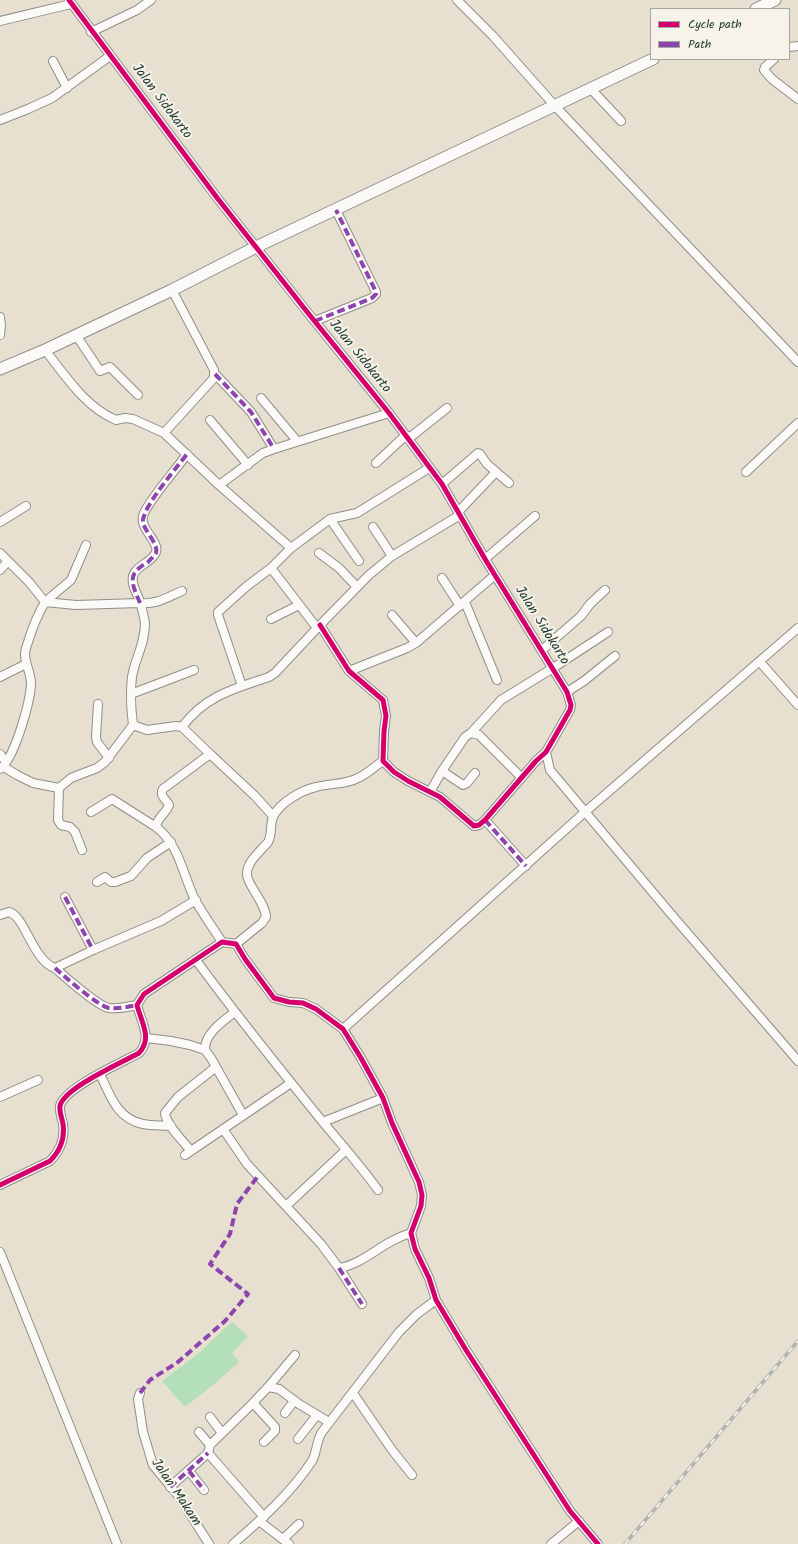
<!DOCTYPE html>
<style>
body{margin:0}
#map{position:relative;width:798px;height:1544px;overflow:hidden;background:#e7dfd0;font-family:Kalam,sans-serif}
canvas{display:block}
.legend{position:absolute;left:650px;top:8px;width:140px;height:52px;box-sizing:border-box;background:#f7f3e8;border:1px solid #a1aaa0;margin:0;padding:5px 7px;list-style:none;font-size:12px;color:#1f3d34}
.legend li{display:flex;align-items:center;gap:8px;height:20px}
.legend b{width:20px;border:1px solid #a1aaa0}
</style>
<div id="map">
<canvas width="798" height="1544"></canvas>
<ul class="legend">
<li><b style="height:5px;background:#d6006c"></b>Cycle path</li>
<li><b style="height:5px;background:#8e44ad"></b>Path</li>
</ul>
</div>
<script>
const c = document.querySelector('canvas').getContext('2d');
c.lineJoin = 'round';
function fill(path, color) {
  c.fillStyle = color;
  c.fill(path, 'evenodd');
}
function strokePath(path, color, width, dash) {
  c.strokeStyle = color;
  c.lineWidth = width;
  c.lineCap = dash ? 'butt' : 'round';
  c.setLineDash(dash || []);
  c.stroke(path);
}
function label(font, color, halo, rows, align = 'center') {
  c.font = font + ' Kalam,sans-serif';
  c.lineWidth = 4;
  c.setLineDash([]);
  c.textBaseline = 'middle';
  c.strokeStyle = halo;
  c.fillStyle = color;
  for (const [text, x, y, turn = 0] of rows) {
    c.save();
    c.translate(x, y);
    c.rotate((+turn || 0) * Math.PI / 180);
    c.textAlign = isNaN(turn) ? turn : align;
    if (halo) c.strokeText(text, 0, 0);
    c.fillText(text, 0, 0);
    c.restore();
  }
}
const green = new Path2D(`
 M 232,1322 L 248,1336 L 232,1353 L 239,1362 L 212,1386 L 185,1407 L 162,1381 L 199,1353 Z`);
const street = new Path2D(`
 M 69,0 L 218,199 L 308,313 L 389,413 L 442,484 L 485,559 L 567,692 L 571,705 L 570,710 L 546,752 L 536,761 L 485,820 L 479,825 L 474,826 L 440,797 L 408,781 L 394,772 L 383,761 L 384,731 L 386,716 L 383,700 L 349,671 L 320,625
 M 457,0 L 493,36 L 555,106 L 798,362
 M 0,21 L 71,4
 M 91,32 L 137,10 L 151,0
 M 789,47 L 798,46
 M 774,59 L 765,67 L 764,70 L 772,79 L 798,99
 M 53,61 L 67,88
 M 591,89 L 621,121
 M 0,120 L 28,109 L 52,98 L 110,56
 M 0,317 L 1,325 L 0,335
 M 315,321 L 372,298 L 376,294 L 376,292 L 336,210
 M 76,335 L 100,371 L 110,367 L 138,395
 M 45,350 C 65,375 85,407 116,420 L 125,418 L 133,419 L 164,433 L 219,485 L 291,548
 M 215,374 L 251,412 L 274,449
 M 261,398 L 297,441
 M 210,420 L 248,465
 M 164,433 L 214,378 L 214,370 L 172,290
 M 408,439 L 447,408
 M 187,454 C 175,471 153,495 144,513 C 137,528 160,541 156,552 C 152,563 136,565 133,576 C 131,586 138,594 140,602 C 142,609 144,617 145,623 C 145,645 135,658 132,677 C 130,693 131,709 133,725 L 147,730 L 176,726 L 182,727 C 205,696 233,689 269,677 L 275,673 L 320,625 L 369,575 L 392,556 L 460,515
 M 376,463 L 406,435
 M 746,472 L 798,423
 M 442,484 L 478,453 L 480,454 L 487,464 L 509,483
 M 219,485 L 263,453 L 274,449 L 389,413
 M 458,512 L 496,472
 M 330,519 L 359,561
 M 0,522 L 26,506
 M 373,527 L 392,556
 M 0,553 L 29,582 L 45,602 C 37,616 34,623 29,639 C 28,643 25,649 25,654 C 25,664 31,673 31,684 C 30,702 15,758 0,769
 M 319,553 L 339,568 L 357,587
 M 485,559 L 535,516
 M 271,568 L 317,628
 M 0,570 L 8,561
 M 442,578 L 460,606
 M 45,602 L 76,605 L 140,603 C 156,605 168,597 182,591
 M 45,602 L 71,580 L 86,545
 M 465,602 L 497,680
 M 392,615 L 416,643
 M 271,619 L 299,605
 M 542,650 L 573,623 L 581,616 L 590,604 L 605,590
 M 760,662 L 798,705
 M 349,671 L 407,648 L 416,643 L 495,575
 M 0,677 L 26,664
 M 242,686 L 218,615 L 218,612 L 247,586 L 271,568 L 291,548 L 330,519 L 357,513 L 429,468
 M 567,692 L 584,681 L 615,656
 M 131,694 L 194,670
 M 98,704 L 96,737 L 97,742 L 109,758
 M 182,727 L 210,754
 M 471,733 L 501,700 L 553,668 L 608,632
 M 546,752 L 550,770 L 671,914 L 798,1061
 M 0,754 L 6,762
 M 4,767 L 17,775 L 33,783 L 59,788 L 71,778 L 97,768 L 105,762 L 133,725
 M 442,771 L 463,785 L 467,783 L 475,773
 M 59,788 L 58,820 L 61,825 L 70,827 L 75,832 L 82,850
 M 430,792 L 442,771 L 465,737 L 471,733 L 479,735 L 522,778
 M 91,812 L 112,799 L 156,827
 M 485,820 L 526,866
 M 97,882 L 105,877 L 111,882 L 115,882 L 131,876 L 147,858 L 171,842
 M 65,897 L 93,950
 M 0,915 L 9,912 C 25,916 33,961 55,968 L 93,950 L 161,921 L 196,900
 M 222,942 C 213,928 203,914 195,900 C 183,875 179,844 156,827 C 157,817 166,814 169,805 C 166,799 159,796 163,789 L 210,754 L 255,796 L 273,816
 M 236,944 L 262,923 L 266,917 C 265,902 248,886 247,875 C 246,862 261,851 268,842 C 273,834 269,823 274,815 C 281,802 302,790 316,787 C 330,783 345,785 358,778 C 367,774 375,766 383,761
 M 196,960 C 236,1015 279,1068 322,1121 C 341,1144 361,1166 378,1190
 M 55,968 C 65,977 98,1006 109,1008 C 118,1009 128,1007 137,1005
 M 343,1029 L 585,812 L 798,628
 M 146,1038 L 171,1041 L 190,1045 L 205,1050 L 211,1058 L 243,1115
 M 205,1050 C 204,1034 223,1021 235,1012
 M 100,1074 C 110,1095 117,1119 143,1124 C 152,1126 161,1125 171,1126
 M 0,1097 L 38,1080
 M 323,1122 L 383,1098
 M 223,1129 L 247,1164 L 321,1244 L 339,1268 C 358,1265 374,1251 390,1242 C 397,1238 404,1235 411,1233
 M 191,1151 C 184,1142 166,1125 165,1113 L 178,1097 L 216,1067
 M 185,1155 L 291,1083
 M 0,1185 L 50,1161 C 60,1151 65,1138 63,1124 C 62,1118 59,1112 60,1106 C 64,1088 121,1063 139,1053 C 153,1038 141,1022 137,1005 L 144,994 L 222,942 L 236,944 L 245,959 L 274,998 L 289,1002 L 303,1003 L 316,1009 L 343,1029 L 361,1058 L 383,1098 L 392,1123 L 419,1182 L 422,1195 L 421,1206 L 411,1233 L 415,1249 L 429,1278 L 436,1300 L 466,1350 L 570,1511 L 598,1544
 M 286,1206 L 346,1150
 M 0,1252 L 117,1544
 M 339,1268 L 362,1304
 M 268,1387 L 295,1355
 M 140,1393 L 138,1399 L 143,1432 L 153,1465 L 180,1498 L 209,1544
 M 353,1393 L 392,1450 L 412,1475
 M 253,1403 L 275,1427 L 275,1431 L 264,1442
 M 285,1413 L 294,1401
 M 210,1417 L 222,1433
 M 199,1432 L 210,1445
 M 298,1439 L 317,1415
 M 189,1471 L 204,1490
 M 170,1487 L 208,1453
 M 264,1517 L 208,1453 L 210,1445 L 253,1403 L 268,1387 L 279,1389 L 299,1404 L 329,1422
 M 259,1521 L 289,1544
 M 283,1539 L 299,1524
 M 233,1544 C 262,1519 291,1493 312,1461 C 317,1453 316,1441 322,1432 L 399,1332 L 417,1314 L 436,1300
 M 551,1544 L 579,1521`);
const secondary = new Path2D(`
 M 756,9 L 775,0
 M 0,369 L 45,350 L 172,290 L 256,247 L 653,59`);
const rail = new Path2D(`
 M 625,1544 L 798,1341`);
const quiet = new Path2D(`
 M 315,321 L 372,298 L 376,294 L 376,292 L 336,210
 M 215,374 L 251,412 L 274,449
 M 140,603 C 136,593 127,578 138,569 C 141,566 145,564 148,562 C 151,559 154,556 156,553 C 159,544 144,531 143,522 C 141,509 178,466 187,454
 M 485,820 L 526,866
 M 65,897 L 93,950
 M 55,968 C 65,977 98,1006 109,1008 C 118,1009 128,1007 137,1005
 M 339,1268 L 362,1304
 M 140,1393 L 150,1380 L 178,1362 L 225,1321 L 248,1294 L 210,1264 L 230,1234 L 237,1204 L 258,1176
 M 189,1471 L 204,1490
 M 170,1487 L 208,1453`);
const cycleway = new Path2D(`
 M 69,0 L 218,199 L 308,313 L 389,413 L 442,484 L 485,559 L 567,692 L 571,705 L 570,710 L 546,752 L 536,761 L 485,820 L 479,825 L 474,826 L 440,797 L 408,781 L 394,772 L 383,761 L 384,731 L 386,716 L 383,700 L 349,671 L 320,625
 M 0,1185 L 50,1161 C 60,1151 65,1138 63,1124 C 62,1118 59,1112 60,1106 C 64,1088 121,1063 139,1053 C 153,1038 141,1022 137,1005 L 144,994 L 222,942 L 236,944 L 245,959 L 274,998 L 289,1002 L 303,1003 L 316,1009 L 343,1029 L 361,1058 L 383,1098 L 392,1123 L 419,1182 L 422,1195 L 421,1206 L 411,1233 L 415,1249 L 429,1278 L 436,1300 L 466,1350 L 570,1511 L 598,1544`);
const streetNames = [
 ["Jalan Sidokarto",161,102,53],
 ["Jalan Sidokarto",359,357,51],
 ["Jalan Sidokarto",541,626,58],
 ["Jalan Makam",175,1493,56]
];
fill(green, '#b3e0b9');
strokePath(street, '#8e8f86', 10);
strokePath(secondary, '#8e8f86', 13);
strokePath(street, '#fbfaf8', 8);
strokePath(secondary, '#fbfaf8', 11);
strokePath(rail, '#b2b4b1', 3.5);
strokePath(rail, '#f7f3e8', 2, [6]);
strokePath(quiet, '#8e44ad', 4, [8, 4]);
strokePath(cycleway, '#d6006c', 5);
label('14px', '#1f3d34', '#f7f3e8', streetNames);
</script>
